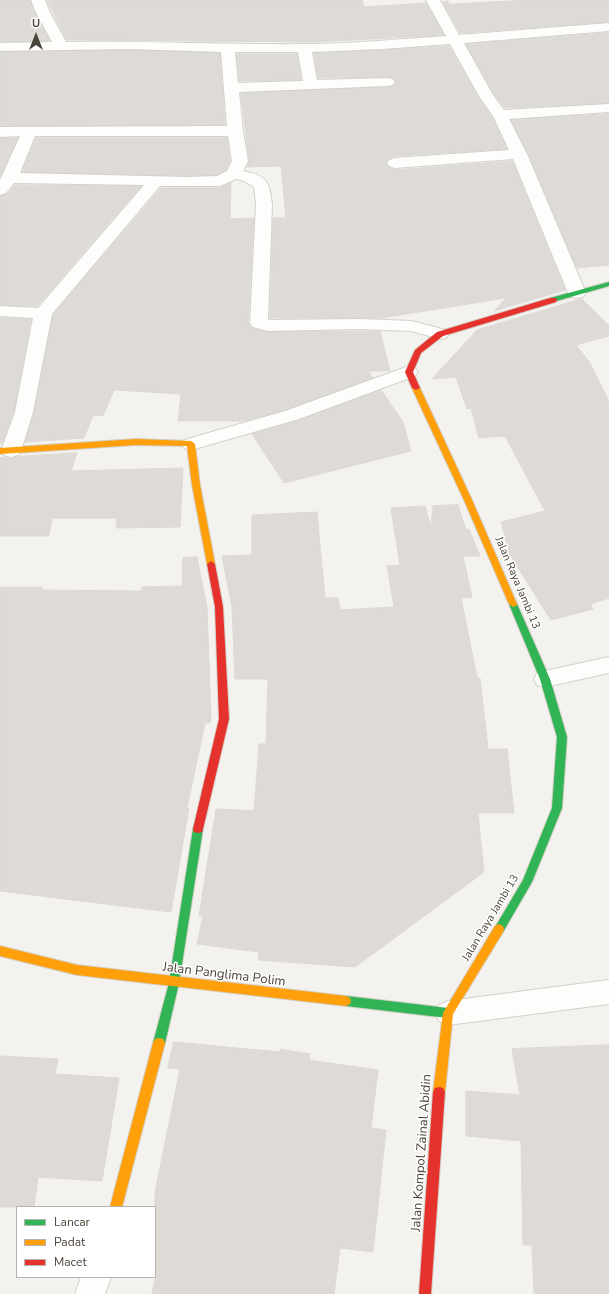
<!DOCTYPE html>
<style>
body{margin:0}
#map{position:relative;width:609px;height:1294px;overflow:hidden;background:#f4f2ee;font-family:"Nunito Sans",sans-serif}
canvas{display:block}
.legend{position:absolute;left:16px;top:1206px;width:140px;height:72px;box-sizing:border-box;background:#fff;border:1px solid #b7b4b0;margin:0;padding:5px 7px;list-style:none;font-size:12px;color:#4b4439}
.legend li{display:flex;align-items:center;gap:8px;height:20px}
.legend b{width:20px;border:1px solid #b7b4b0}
.north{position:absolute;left:16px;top:16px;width:40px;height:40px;-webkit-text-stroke:3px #fff;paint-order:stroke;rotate:0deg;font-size:11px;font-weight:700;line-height:16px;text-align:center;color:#4b4439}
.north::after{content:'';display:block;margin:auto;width:14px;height:18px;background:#4b4439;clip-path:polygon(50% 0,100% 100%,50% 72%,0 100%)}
</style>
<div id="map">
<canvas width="609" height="1294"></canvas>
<ul class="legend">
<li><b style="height:5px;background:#30b455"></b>Lancar</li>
<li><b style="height:5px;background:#ff9f0a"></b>Padat</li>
<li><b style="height:5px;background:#e5322d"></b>Macet</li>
</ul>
<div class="north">U</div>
</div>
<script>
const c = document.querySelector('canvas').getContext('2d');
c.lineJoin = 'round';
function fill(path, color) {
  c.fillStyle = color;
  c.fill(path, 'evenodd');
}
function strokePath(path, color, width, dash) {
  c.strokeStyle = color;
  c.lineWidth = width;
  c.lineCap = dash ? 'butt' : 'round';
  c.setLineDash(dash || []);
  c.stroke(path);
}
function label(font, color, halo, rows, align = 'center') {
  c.font = font + ' "Nunito Sans",sans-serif';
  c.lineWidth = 3;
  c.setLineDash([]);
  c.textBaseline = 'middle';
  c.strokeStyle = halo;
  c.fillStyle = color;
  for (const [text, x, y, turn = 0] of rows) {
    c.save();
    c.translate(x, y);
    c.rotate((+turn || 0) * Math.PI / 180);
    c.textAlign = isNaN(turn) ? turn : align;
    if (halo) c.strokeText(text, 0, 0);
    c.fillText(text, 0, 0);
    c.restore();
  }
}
const building = new Path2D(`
 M 0,0 L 30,0 L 50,41 L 0,42 Z
 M 47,0 L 362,0 L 364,7 L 426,3 L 444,35 L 315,42 L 67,40 Z
 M 531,0 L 609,0 L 609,22 L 460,33 L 443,2 L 448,1 L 449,4 Z
 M 609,33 L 609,103 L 505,108 L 494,94 L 466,44 Z
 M 449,46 L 478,97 L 492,117 L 507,149 L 395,156 L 388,159 L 386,164 L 389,167 L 395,170 L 512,161 L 565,290 L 494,311 L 506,298 L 381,318 L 270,318 L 273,218 L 286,218 L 281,166 L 247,167 L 249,161 L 241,93 L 393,86 L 396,81 L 393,78 L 388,77 L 318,78 L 314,53 Z
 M 130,50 L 220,53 L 225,125 L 0,126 L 0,52 Z
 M 237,54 L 297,54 L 301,80 L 239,81 Z
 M 609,114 L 609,265 L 577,268 L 528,153 L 511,120 Z
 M 0,138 L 18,138 L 0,176 Z
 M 36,138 L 227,138 L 230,161 L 226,170 L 217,175 L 188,176 L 22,172 Z
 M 231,183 L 230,219 L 254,218 L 248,323 L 252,328 L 268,332 L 380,331 L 390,371 L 368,371 L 373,378 L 285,410 L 244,421 L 178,421 L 181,394 L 114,390 L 103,416 L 93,415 L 84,438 L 25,442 L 34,412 L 53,315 L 161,188 L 220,188 Z
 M 15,185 L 141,186 L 37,306 L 0,305 L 0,196 L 7,194 Z
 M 582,299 L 609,326 L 609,336 L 576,345 L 590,363 L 609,402 L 609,598 L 590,604 L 593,609 L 551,620 L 510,555 L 501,522 L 545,511 L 505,436 L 479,438 L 471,408 L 467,409 L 456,377 L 432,379 L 477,330 Z
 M 0,318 L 31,319 L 14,412 L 2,443 L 0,444 Z
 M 381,390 L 403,422 L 411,451 L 284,483 L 252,434 L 300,420 Z
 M 77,453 L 71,471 L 183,468 L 180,527 L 116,528 L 117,518 L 52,518 L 49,536 L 0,536 L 0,458 Z
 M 458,505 L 466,530 L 469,529 L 480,556 L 463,556 L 472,597 L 461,598 L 477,678 L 480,678 L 488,749 L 507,749 L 514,813 L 478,813 L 484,872 L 355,967 L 258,960 L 259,952 L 197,944 L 203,916 L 199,916 L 216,809 L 254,811 L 259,744 L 266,744 L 268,679 L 235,679 L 232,607 L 222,556 L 252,555 L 252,515 L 317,512 L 325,598 L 338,598 L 340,610 L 394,607 L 387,566 L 400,565 L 391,508 L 425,506 L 431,528 L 433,506 Z
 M 197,557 L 207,607 L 211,719 L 210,723 L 205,723 L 187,808 L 189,808 L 171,912 L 0,891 L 0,587 L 42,587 L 42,590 L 141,591 L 142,587 L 182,586 L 183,558 Z
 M 174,1042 L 280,1052 L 280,1049 L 310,1054 L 309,1060 L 378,1070 L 371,1128 L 386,1130 L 373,1252 L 340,1248 L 334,1294 L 152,1294 L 155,1279 L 155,1192 L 180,1069 L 168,1068 Z
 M 609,1045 L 609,1294 L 534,1294 L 532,1245 L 523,1245 L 521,1141 L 466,1136 L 466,1091 L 520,1095 L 512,1049 Z
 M 0,1056 L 58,1059 L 55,1074 L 119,1078 L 102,1181 L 38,1177 L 34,1207 L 0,1207 Z`);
const street = new Path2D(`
 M 31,0 L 45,0 C 50,15 59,28 66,42 C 149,41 232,45 315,44 C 359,43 402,39 446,36 L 426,0 L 440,0 L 459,35 L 609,23 L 609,31 L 464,43 L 493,95 L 504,110 L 609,104 L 609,112 L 509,119 L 527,154 L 586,293 L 583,297 L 577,298 L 571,297 L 568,293 L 513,159 L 395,168 L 389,166 L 387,163 L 389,160 L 395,158 L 509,150 L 493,116 L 479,96 L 450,44 L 382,49 L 312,52 L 317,80 L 388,78 L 393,79 L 395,82 L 393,85 L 388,86 L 239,92 L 243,131 L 248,161 L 243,171 C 268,176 269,181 272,204 L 268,320 L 360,319 L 412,321 L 446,330 L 449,334 L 446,338 L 440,339 L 411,331 L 360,329 L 268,331 L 253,327 L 250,323 L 256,204 L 254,187 L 244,181 L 236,179 L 220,186 L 160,186 L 52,314 L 33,412 L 21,451 L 18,455 L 11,457 L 4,455 L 1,451 L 15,412 L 33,318 L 0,316 L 0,306 L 38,308 L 144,185 L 14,183 L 6,193 L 0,195 L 0,180 L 20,136 L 0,137 L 0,127 L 227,126 L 221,52 L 130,49 L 0,51 L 0,43 L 52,42 C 45,28 36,15 31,0 ZM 235,52 L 298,52 L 303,81 L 238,83 ZM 35,136 L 228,136 L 232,161 L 227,171 L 217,176 L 188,177 L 20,173 Z
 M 409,366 L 415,368 L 418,372 L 415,376 L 299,419 L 191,450 L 184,448 L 181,444 L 184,440 L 285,411 Z
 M 609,657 L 609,673 L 545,687 L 537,685 L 534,679 L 537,673 L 545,671 Z
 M 609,980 L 609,1004 L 448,1025 L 439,1021 L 435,1013 L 439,1005 L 448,1001 Z
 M 81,1277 L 111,1277 L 105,1294 L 75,1294 Z`);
const fast = new Path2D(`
 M 609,282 L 609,286 L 553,302 L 549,300 L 550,298 Z
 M 513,601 L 517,604 L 550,679 L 567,737 L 562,808 L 532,882 L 503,932 L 499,934 L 495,932 L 494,929 L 523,880 L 552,808 L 557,737 L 540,679 L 509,604 Z
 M 198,825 L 202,826 L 203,829 L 179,983 L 165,1043 L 163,1047 L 159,1048 L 155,1047 L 153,1043 L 169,983 L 193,829 L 194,826 Z
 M 346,996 L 448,1008 L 452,1010 L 453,1013 L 452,1016 L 448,1018 L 346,1006 L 342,1004 L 341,1001 L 342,998 Z`);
const slow = new Path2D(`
 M 413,386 L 419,386 L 420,388 L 472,500 L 517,604 L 516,606 L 513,607 L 509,604 L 464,500 L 412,388 Z
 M 136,439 L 191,441 L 195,444 L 200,485 L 215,564 L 214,566 L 211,567 L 207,564 L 192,485 L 187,446 L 136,445 L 0,454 L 0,448 Z
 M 499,924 L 503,926 L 504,929 L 503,932 L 453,1014 L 445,1092 L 443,1096 L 439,1097 L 435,1096 L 433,1092 L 443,1013 L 495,926 Z
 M 0,946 L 77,965 L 346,996 L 350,998 L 351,1001 L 350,1004 L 346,1006 L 77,975 L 0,956 Z
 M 159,1038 L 163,1039 L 165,1043 L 122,1207 L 110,1207 L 153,1043 L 155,1039 Z`);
const jam = new Path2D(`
 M 550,298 L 556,298 L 557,300 L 556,302 L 443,336 L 421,353 L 413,372 L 420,388 L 416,390 L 412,388 L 405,372 L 415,350 L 437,332 Z
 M 211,561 L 215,564 L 223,607 L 229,719 L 203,829 L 202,832 L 198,833 L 194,832 L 193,829 L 219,719 L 215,607 L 207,564 Z
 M 439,1087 L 443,1088 L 445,1092 L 431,1294 L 419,1294 L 433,1092 L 435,1088 Z`);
const streetNames = [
 ["Jalan Raya Jambi 13",517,583,67],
 ["Jalan Raya Jambi 13",491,918,-59]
];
const nearStreetnames = [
 ["Jalan Panglima Polim",224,975,7],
 ["Jalan Kompol Zainal Abidin",422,1153,-86]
];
fill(building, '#dedbd6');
strokePath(building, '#dcd9d4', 1);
strokePath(street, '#d2d0cb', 2);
strokePath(fast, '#d3cfc5', 2);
strokePath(slow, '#d3cfc5', 2);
strokePath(jam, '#d3cfc5', 2);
fill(street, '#fdfdfc');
fill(fast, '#30b455');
fill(slow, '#ff9f0a');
fill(jam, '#e5322d');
label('11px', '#4b4439', '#fff', streetNames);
label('13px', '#4b4439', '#fff', nearStreetnames);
</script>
